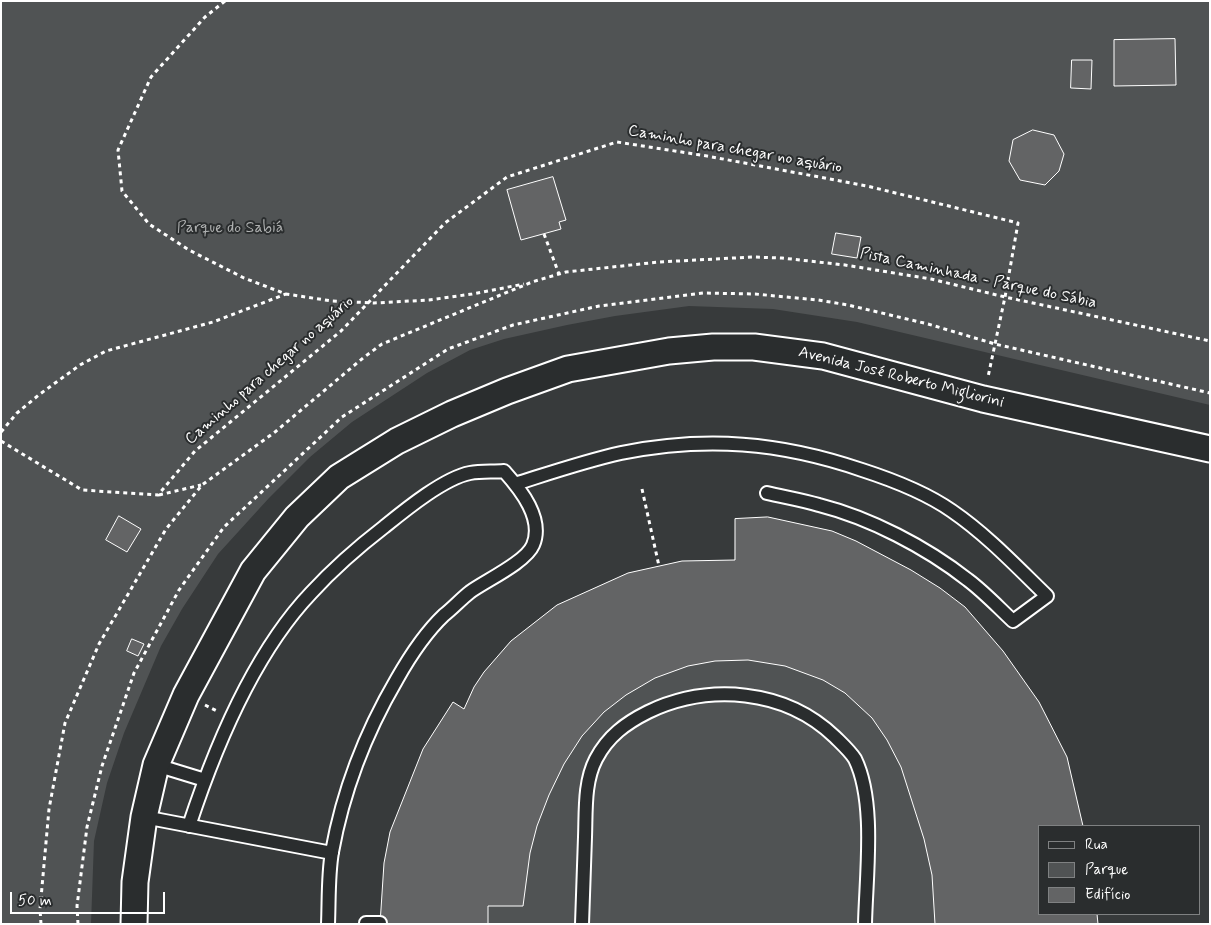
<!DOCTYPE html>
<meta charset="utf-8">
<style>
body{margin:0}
#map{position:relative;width:1211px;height:925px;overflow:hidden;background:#373a3b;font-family:Mynerve,sans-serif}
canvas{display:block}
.frame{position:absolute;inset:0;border:2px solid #fff;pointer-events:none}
.legend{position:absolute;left:1038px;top:825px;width:162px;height:90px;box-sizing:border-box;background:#2a2d2e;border:1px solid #7f8182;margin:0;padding:6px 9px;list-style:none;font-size:15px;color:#fff}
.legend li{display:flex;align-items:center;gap:10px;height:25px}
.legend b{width:25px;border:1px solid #7f8182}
.scale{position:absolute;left:10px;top:892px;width:155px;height:22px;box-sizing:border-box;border:2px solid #fff;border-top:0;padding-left:6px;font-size:15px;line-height:18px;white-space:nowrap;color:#fff;-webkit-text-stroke:4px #2a2d2e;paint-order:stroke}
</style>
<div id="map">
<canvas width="1211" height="925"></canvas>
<div class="frame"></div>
<ul class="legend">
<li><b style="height:6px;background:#2a2d2e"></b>Rua</li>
<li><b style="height:14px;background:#505354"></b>Parque</li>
<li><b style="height:14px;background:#636465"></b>Edifício</li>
</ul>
<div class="scale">50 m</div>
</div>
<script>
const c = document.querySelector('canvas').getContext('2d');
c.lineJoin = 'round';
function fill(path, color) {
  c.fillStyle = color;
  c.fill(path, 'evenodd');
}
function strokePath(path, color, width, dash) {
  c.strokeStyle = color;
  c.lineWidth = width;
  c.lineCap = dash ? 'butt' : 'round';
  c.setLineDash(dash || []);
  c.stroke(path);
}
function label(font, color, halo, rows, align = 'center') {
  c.font = font + ' Mynerve,sans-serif';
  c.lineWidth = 4;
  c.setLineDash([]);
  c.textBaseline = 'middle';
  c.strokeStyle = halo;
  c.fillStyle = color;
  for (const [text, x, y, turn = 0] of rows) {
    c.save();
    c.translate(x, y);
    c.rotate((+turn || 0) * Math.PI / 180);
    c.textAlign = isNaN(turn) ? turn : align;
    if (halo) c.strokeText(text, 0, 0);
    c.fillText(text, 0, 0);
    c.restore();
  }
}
const green = new Path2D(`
 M 1,1 L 1210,1 L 1210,405 L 857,322 L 773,309 L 689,306 L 615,316 L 567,325 L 504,339 L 470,350 L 427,373 L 352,422 L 310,457 L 269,498 L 218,554 L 182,609 L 161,646 L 124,733 L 107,783 L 94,841 L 91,924 L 1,924 Z
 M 768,517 L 832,531 L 856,541 L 911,570 L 1067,757 L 1083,826 L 1040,826 L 1040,914 L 1097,914 L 1098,924 L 380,924 L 423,749 L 453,702 L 464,709 L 474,687 L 484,672 L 510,641 L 557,605 L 628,573 L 682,561 L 734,560 L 735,519 Z`);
const building = new Path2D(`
 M 1175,39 L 1176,85 L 1114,86 L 1114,40 Z
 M 1072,60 L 1092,60 L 1091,89 L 1071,88 Z
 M 1033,130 L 1054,135 L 1064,154 L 1059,171 L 1045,185 L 1020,180 L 1009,161 L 1013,140 Z
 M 553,177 L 566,220 L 559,222 L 561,229 L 521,240 L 507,190 Z
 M 836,233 L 861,237 L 857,258 L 832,254 Z
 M 119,516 L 141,529 L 127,552 L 106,540 Z
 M 768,517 L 832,531 L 856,541 L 911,570 L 940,588 L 965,607 L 1003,651 L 1039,702 L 1067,757 L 1083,826 L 1040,826 L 1040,914 L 1097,914 L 1098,924 L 935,924 L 932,875 L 924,839 L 901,767 L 887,740 L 872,718 L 845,693 L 823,680 L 785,666 L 748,660 L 715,661 L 688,666 L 655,678 L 626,695 L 604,712 L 582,736 L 564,764 L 549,795 L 537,826 L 530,853 L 523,906 L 488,906 L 488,924 L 380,924 L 384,863 L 390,832 L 423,749 L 453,702 L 464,709 L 474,687 L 484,672 L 511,641 L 557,605 L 628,573 L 682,561 L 735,560 L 735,519 Z
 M 132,639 L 144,644 L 138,656 L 127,651 Z`);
const path = new Path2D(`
 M 225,1 L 205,17 L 151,77 L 118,150 L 122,191 L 149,224 L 189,250 L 244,278 L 286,294 L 332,301 L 374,303 L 429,300 L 472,294 L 524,284
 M 544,234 L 559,274
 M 1,432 L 17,413 L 40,394 L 80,365 L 106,351 L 213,322 L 286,294
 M 1,441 L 82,490 L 158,495 L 195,451 L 341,331 L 445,223 L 507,177 L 617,142 L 707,156 L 867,186 L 1018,223 L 1005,297 L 988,377
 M 642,489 L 659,566
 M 159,495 L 201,485
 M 205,705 L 217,711
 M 41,924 L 40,909 L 49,809 L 65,723 L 99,644 L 166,529 L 202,485 L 275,432 L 363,358 L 382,344 L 532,282 L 566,272 L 659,262 L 753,257 L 782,258 L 845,265 L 931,279 L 1005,297 L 1210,341
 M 78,924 L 77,906 L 87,827 L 102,766 L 134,673 L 179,590 L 224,527 L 342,417 L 448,349 L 513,325 L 599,306 L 703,293 L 755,294 L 818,300 L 848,305 L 928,324 L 995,344 L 1210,393`);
const service = new Path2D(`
 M 515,484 C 550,473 585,461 621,453 C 706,436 780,442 862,470 C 893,480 925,492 952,511 C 987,535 1017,567 1047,596 L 1013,621 C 998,607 984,592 968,580 C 926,547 870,518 819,505 C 802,500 784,497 767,493
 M 156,765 L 205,780
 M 144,817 L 332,853
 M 189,826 C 215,747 254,653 311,593 C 334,568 358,547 384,527 C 405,510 444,478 470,473 C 481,471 493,472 504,471 C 521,490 544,519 533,545 C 526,562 485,581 470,592 C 461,599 453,608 444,615 C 425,633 410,656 397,679 C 366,732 343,791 332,852 C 328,875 329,900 328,924
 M 366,923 L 380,923
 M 582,924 C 583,895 584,866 585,837 C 586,811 584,782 596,759 C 608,736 626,723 648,712 C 709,683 785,689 835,737 C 841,743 850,751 855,759 C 876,802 866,876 865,924`);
const minor = new Path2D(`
 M 134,924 L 135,882 L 144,817 L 156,765 L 186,695 L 253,571 L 297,517 L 339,477 L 397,441 L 452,414 L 507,391 L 568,369 L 669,351 L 713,347 L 754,347 L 823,356 L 983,399 L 1210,449`);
const streetNames = [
 ["Caminho para chegar no aquário",735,150,10],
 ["Pista Caminhada - Parque do Sábia",978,279,12],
 ["Caminho para chegar no aquário",270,371,-41],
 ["Avenida José Roberto Migliorini",901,378,14]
];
const parkNames = [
 ["Parque do Sabiá",230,229]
];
fill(green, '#505354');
fill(building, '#636465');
strokePath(building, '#fff', 1);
strokePath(service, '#fff', 16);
strokePath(minor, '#fff', 29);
strokePath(path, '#fff', 3, [4, 4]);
strokePath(service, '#2a2d2e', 12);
strokePath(minor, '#2a2d2e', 25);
label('16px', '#fff', '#2a2d2e', streetNames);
label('16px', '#b0b2b2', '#2a2d2e', parkNames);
</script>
